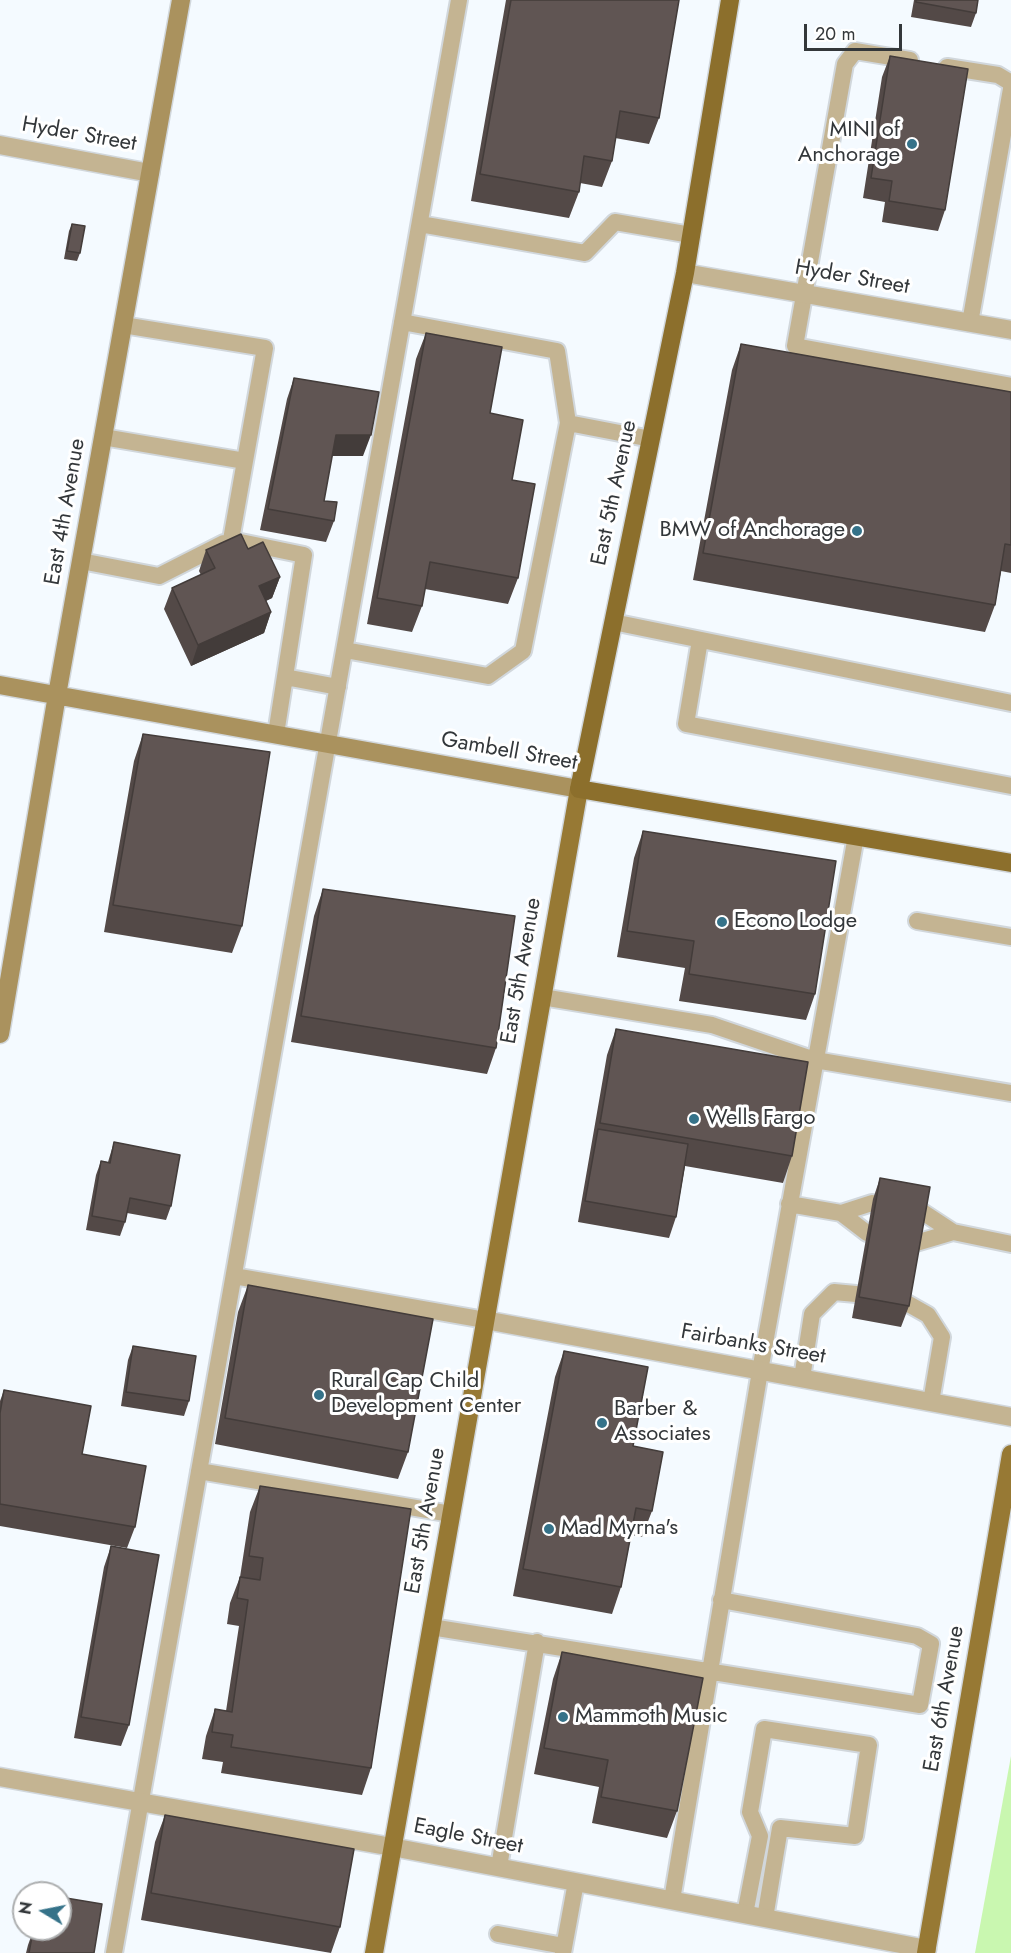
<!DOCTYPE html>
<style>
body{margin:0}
#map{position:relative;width:1011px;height:1953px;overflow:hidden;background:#f4faff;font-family:Jost,sans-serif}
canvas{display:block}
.north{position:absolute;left:12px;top:1881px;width:60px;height:60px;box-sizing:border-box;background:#fff;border:2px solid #adafb0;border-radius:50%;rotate:280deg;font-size:16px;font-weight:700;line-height:24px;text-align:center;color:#33373a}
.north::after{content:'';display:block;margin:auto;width:21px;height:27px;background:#357289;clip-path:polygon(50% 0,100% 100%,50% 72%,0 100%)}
.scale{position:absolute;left:804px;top:24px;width:98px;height:27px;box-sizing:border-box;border:3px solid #33373a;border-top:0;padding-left:8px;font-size:18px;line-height:21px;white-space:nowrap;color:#33373a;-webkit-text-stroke:4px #fff;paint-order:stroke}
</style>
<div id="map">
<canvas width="1011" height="1953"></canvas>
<div class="north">N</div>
<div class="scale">20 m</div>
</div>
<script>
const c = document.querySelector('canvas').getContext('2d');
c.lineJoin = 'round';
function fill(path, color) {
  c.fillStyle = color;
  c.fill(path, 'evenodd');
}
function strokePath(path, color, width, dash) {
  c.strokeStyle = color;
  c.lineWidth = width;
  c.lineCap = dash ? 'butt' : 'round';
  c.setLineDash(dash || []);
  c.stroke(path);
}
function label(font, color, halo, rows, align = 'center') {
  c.font = font + ' Jost,sans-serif';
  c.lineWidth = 6;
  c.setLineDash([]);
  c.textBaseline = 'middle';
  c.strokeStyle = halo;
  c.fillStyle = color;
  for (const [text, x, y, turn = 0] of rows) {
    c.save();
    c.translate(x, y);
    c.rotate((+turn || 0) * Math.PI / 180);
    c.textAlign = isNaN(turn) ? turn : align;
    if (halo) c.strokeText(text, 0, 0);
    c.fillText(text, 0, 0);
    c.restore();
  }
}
const green = new Path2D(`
 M 1011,1756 L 1011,1953 L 975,1953 Z`);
const service = new Path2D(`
 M 910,60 L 855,51 L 845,64 L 795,346 L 1011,386
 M 947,67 L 998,75 L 1011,83
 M 420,224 L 585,253 L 615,222 L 691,235
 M 970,323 L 1011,89
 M 123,325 L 265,348 L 231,540 L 304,555 L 276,734
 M 568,423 L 651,439
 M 103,437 L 245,461
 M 81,561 L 159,576 L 224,543
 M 613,622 L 1011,703
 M 700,640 L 686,724 L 1011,786
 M 345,650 L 488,676 L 523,651 L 568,423 L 557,351 L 402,322
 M 285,677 L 338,687
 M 917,921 L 1011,937
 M 542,997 L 712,1025 L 815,1060 L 1011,1093
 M 789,1204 L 841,1213 L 867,1233
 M 921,1211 L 953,1232
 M 841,1213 L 872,1203
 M 916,1243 L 953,1232 L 1011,1244
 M 234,1276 L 485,1320
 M 905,1302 L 928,1315 L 942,1337 L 931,1402
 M 802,1378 L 812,1314 L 834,1292 L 856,1294
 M 199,1471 L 451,1514
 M 431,1627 L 920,1705 L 931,1644 L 917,1636 L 721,1600
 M 499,1867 L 537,1642
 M 672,1900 L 760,1371 L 856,836
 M 745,1914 L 760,1836 L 750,1812 L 764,1729 L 869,1745 L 855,1836 L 780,1828 L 765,1918
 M 498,1934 L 564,1946
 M 114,1953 L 459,0
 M 563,1953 L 576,1882`);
const minor = new Path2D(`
 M 0,145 L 150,173
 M 685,273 L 1011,330
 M 485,1320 L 1011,1417
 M 0,1777 L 392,1847 L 927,1949`);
const secondary = new Path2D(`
 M 0,685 L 579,789
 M 0,1034 L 57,695 L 181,0`);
const primary = new Path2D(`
 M 374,1953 L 579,789
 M 926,1953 L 1011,1454`);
const trunk = new Path2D(`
 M 730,0 L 685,273 L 579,789 L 1011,863`);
const wall = new Path2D(`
 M 506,0 L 679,0 L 659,118 L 649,144 L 615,138 L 612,161 L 602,187 L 580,183 L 579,192 L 569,218 L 471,201 Z
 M 914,0 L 978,0 L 976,13 L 971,27 L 911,17 Z
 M 890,56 L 945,210 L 938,231 L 882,222 L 885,202 L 863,198 L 882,77 Z
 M 72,224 L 80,253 L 77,261 L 64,259 L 69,231 Z
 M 426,333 L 490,413 L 512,480 L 518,578 L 508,604 L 425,589 L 422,606 L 412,632 L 367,624 L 416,359 Z
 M 741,344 L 1011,392 L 1011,573 L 1001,571 L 995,605 L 985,632 L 693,580 L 732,370 Z
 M 294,378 L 363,456 L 332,456 L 324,501 L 334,521 L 326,542 L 260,530 L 287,399 Z
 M 248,549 L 280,577 L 272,598 L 266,601 L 271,612 L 264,633 L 191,666 L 164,609 L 172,588 L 201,575 L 199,571 L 206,550 Z
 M 143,734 L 242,926 L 232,953 L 104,932 L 134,761 Z
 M 643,831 L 815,994 L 806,1020 L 679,1001 L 685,968 L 617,957 L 634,858 Z
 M 323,889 L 496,1048 L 487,1074 L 291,1042 L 314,916 Z
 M 616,1029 L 792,1156 L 783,1183 L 685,1166 L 676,1217 L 669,1238 L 578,1222 L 607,1055 Z
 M 114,1142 L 171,1206 L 166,1220 L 127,1213 L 125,1222 L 120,1236 L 86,1230 L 96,1175 L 101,1161 L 108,1162 Z
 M 880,1178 L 909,1306 L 901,1327 L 852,1318 L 873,1199 Z
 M 248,1285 L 408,1452 L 398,1479 L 215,1444 L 238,1312 Z
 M 133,1346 L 189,1401 L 184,1416 L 121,1406 L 128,1360 Z
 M 564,1351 L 633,1446 L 652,1511 L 642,1537 L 631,1535 L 621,1587 L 612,1614 L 513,1596 L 555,1377 Z
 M 4,1390 L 82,1454 L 135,1527 L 127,1548 L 0,1526 L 0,1401 Z
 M 260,1486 L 371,1768 L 362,1795 L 221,1773 L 223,1762 L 202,1759 L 206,1736 L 215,1709 L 226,1711 L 239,1626 L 227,1624 L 230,1603 L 240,1577 L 250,1512 Z
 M 111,1546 L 129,1725 L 121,1746 L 74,1738 L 104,1567 Z
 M 562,1652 L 677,1811 L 667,1838 L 592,1823 L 599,1787 L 534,1774 L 553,1679 Z
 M 165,1815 L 340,1927 L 331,1953 L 141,1920 L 155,1842 Z
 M 43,1929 L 60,1929 L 94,1953 L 26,1953 L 28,1945 L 33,1931 L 42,1932 Z`);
const shadedWall = new Path2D(`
 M 336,435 L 371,435 L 363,456 L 328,456 Z
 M 280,577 L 272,598 L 252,607 L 259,586 Z
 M 271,612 L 264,633 L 191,666 L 198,645 Z`);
const building = new Path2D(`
 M 511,0 L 679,0 L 659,118 L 620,111 L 612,161 L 584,156 L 579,192 L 480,174 Z
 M 916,0 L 978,0 L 976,13 L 916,2 Z
 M 890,56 L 968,69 L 945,210 L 889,201 L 892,181 L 871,178 Z
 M 72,224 L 85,226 L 80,253 L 67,251 Z
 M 426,333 L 502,347 L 490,413 L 523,420 L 512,480 L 535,484 L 518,578 L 430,562 L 422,606 L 377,598 Z
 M 741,344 L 1011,392 L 1011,545 L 1005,544 L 995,605 L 703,553 Z
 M 294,378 L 379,392 L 371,435 L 336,435 L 324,501 L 337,502 L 334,521 L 268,509 Z
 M 241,534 L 248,549 L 263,542 L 280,577 L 259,586 L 271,612 L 198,645 L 172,588 L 215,568 L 206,550 Z
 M 143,734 L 270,752 L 242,926 L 113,905 Z
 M 643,831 L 836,861 L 815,994 L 689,974 L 694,941 L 627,931 Z
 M 323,889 L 515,916 L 496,1048 L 301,1016 Z
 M 616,1029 L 808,1062 L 792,1156 L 600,1123 Z
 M 598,1129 L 688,1144 L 676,1217 L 585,1201 Z
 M 114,1142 L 180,1155 L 171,1206 L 130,1198 L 125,1222 L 92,1216 L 101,1161 L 110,1163 Z
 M 880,1178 L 930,1187 L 909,1306 L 859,1297 Z
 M 248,1285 L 433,1319 L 408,1452 L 225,1418 Z
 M 133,1346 L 196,1356 L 189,1401 L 126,1392 Z
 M 564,1351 L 648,1367 L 633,1446 L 663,1452 L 652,1511 L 636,1508 L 621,1587 L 523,1569 Z
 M 4,1390 L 91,1406 L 82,1454 L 146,1466 L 135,1527 L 0,1504 L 0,1413 Z
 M 260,1486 L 411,1509 L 371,1768 L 231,1747 L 233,1735 L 212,1732 L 215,1709 L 232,1712 L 248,1600 L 237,1598 L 240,1577 L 260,1580 L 263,1558 L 249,1556 Z
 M 111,1546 L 159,1555 L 129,1725 L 81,1717 Z
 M 562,1652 L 703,1678 L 677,1811 L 601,1797 L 608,1760 L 544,1748 Z
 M 165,1815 L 354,1849 L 340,1927 L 151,1893 Z
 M 60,1897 L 102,1904 L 94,1953 L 29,1953 L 33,1931 L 45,1933 L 45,1929 L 60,1929 Z`);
const markers = [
 [912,144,6,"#357289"],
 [857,531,6,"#357289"],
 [722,922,6,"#357289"],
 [694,1119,6,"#357289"],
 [319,1395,6,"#357289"],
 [602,1423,6,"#357289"],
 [549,1529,6,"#357289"],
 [563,1717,6,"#357289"]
];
const poiNames = [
 ["MINI of",900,131,"right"],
 ["Anchorage",900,156,"right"],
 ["BMW of Anchorage",845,531,"right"],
 ["Econo Lodge",734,922],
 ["Wells Fargo",706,1119],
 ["Rural Cap Child",331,1382],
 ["Development Center",331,1407],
 ["Barber &",614,1410],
 ["Associates",614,1435],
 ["Mad Myrna's",561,1529],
 ["Mammoth Music",575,1717]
];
const streetNames = [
 ["Hyder Street",79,135,10],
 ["Hyder Street",852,278,10],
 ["East 5th Avenue",615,493,-78],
 ["East 4th Avenue",66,512,-80],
 ["Gambell Street",509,752,10],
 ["East 5th Avenue",522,971,-80],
 ["Fairbanks Street",753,1345,10],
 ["East 5th Avenue",426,1521,-80],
 ["East 6th Avenue",945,1699,-80],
 ["Eagle Street",468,1837,11]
];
fill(green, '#c9f7b0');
strokePath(service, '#d1d7dc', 20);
strokePath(minor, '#d1d7dc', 21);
strokePath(secondary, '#d1d7dc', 21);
strokePath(primary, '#d1d7dc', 21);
strokePath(trunk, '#d1d7dc', 21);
strokePath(service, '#c4b492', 16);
strokePath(minor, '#c4b492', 18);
strokePath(secondary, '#aa925e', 18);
strokePath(primary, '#977934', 18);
strokePath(trunk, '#8c6f2c', 18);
fill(wall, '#534947');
fill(shadedWall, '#433c3a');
fill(building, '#605553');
strokePath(building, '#433c3a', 1.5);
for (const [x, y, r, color] of markers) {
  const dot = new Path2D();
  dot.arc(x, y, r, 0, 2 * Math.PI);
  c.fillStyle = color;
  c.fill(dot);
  strokePath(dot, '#fff', 2);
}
label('22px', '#33373a', '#fff', poiNames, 'left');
label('22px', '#33373a', '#fff', streetNames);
</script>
